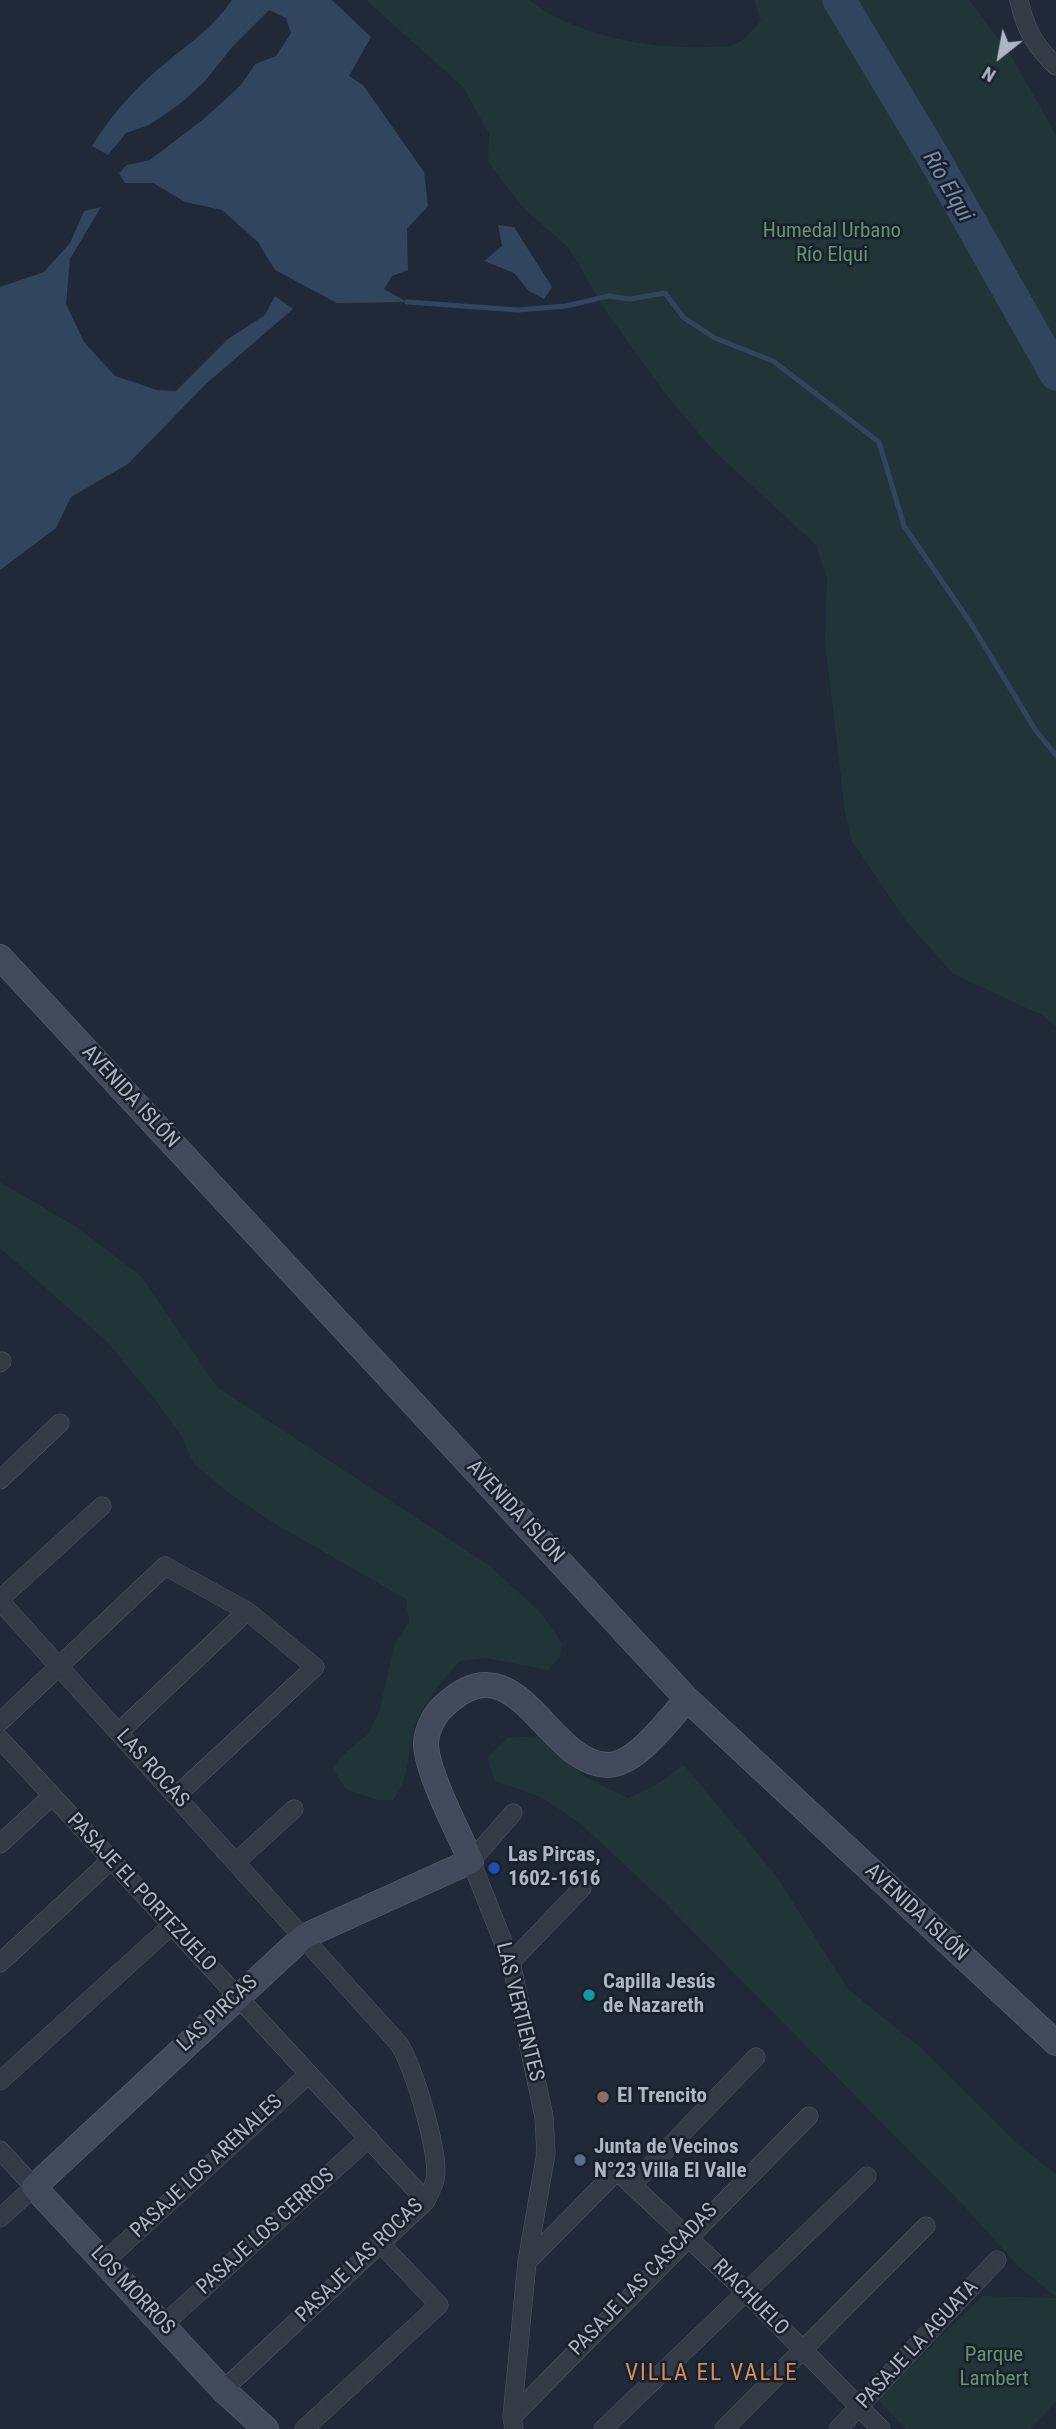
<!DOCTYPE html>
<meta charset="utf-8">
<style>
body{margin:0}
#map{position:relative;width:1056px;height:2429px;overflow:hidden;background:#1f2937;font-family:"Roboto Condensed",sans-serif}
canvas{display:block}
.north{position:absolute;left:965px;top:21px;width:70px;height:70px;-webkit-text-stroke:5px #18202c;paint-order:stroke;rotate:211deg;font-size:19px;font-weight:700;line-height:28px;text-align:center;color:#adb6c4}
.north::after{content:'';display:block;margin:auto;width:24px;height:32px;background:#adb6c4;clip-path:polygon(50% 0,100% 100%,50% 72%,0 100%)}
</style>
<div id="map">
<canvas width="1056" height="2429"></canvas>
<div class="north">N</div>
</div>
<script>
const c = document.querySelector('canvas').getContext('2d');
c.lineJoin = 'round';
function fill(path, color) {
  c.fillStyle = color;
  c.fill(path, 'evenodd');
}
function strokePath(path, color, width, dash) {
  c.strokeStyle = color;
  c.lineWidth = width;
  c.lineCap = dash ? 'butt' : 'round';
  c.setLineDash(dash || []);
  c.stroke(path);
}
function label(font, color, halo, rows, align = 'center') {
  c.font = font + ' "Roboto Condensed",sans-serif';
  c.lineWidth = 5;
  c.setLineDash([]);
  c.textBaseline = 'middle';
  c.strokeStyle = halo;
  c.fillStyle = color;
  for (const [text, x, y, turn = 0] of rows) {
    c.save();
    c.translate(x, y);
    c.rotate((+turn || 0) * Math.PI / 180);
    c.textAlign = isNaN(turn) ? turn : align;
    if (halo) c.strokeText(text, 0, 0);
    c.fillText(text, 0, 0);
    c.restore();
  }
}
const green = new Path2D(`
 M 366,0 L 529,0 C 577,36 647,49 706,47 C 714,46 725,48 733,45 C 745,40 753,31 761,20 L 754,0 L 969,0 L 1010,54 L 1056,135 L 1056,1027 L 1042,1015 L 953,974 L 906,921 L 852,841 L 845,812 L 825,642 L 827,578 L 816,545 L 711,448 L 668,397 L 609,316 L 568,247 L 523,208 L 488,162 L 489,134 L 463,87 Z
 M 0,1182 L 78,1228 L 141,1276 L 217,1387 L 490,1566 L 540,1612 L 562,1643 L 560,1657 L 548,1670 L 486,1658 L 460,1661 C 443,1680 425,1699 416,1723 C 405,1750 414,1771 393,1800 L 377,1800 L 346,1789 L 333,1769 L 344,1754 L 369,1733 L 380,1709 L 394,1646 L 409,1622 L 406,1599 L 275,1524 L 226,1491 L 194,1464 L 181,1436 L 155,1399 L 107,1342 L 0,1248 Z
 M 537,1736 L 587,1778 L 628,1798 L 656,1785 L 684,1765 L 777,1877 L 847,1988 L 922,2049 L 1020,2146 L 1056,2174 L 1056,2297 L 1017,2265 L 964,2206 L 659,1897 L 581,1824 L 541,1797 L 495,1781 L 487,1758 L 507,1738 Z
 M 983,2296 L 1056,2298 L 1056,2402 L 1030,2429 L 906,2429 L 877,2399 Z`);
const water = new Path2D(`
 M 232,0 L 332,0 L 371,37 L 349,76 L 363,85 L 424,172 L 428,206 L 407,229 L 408,270 L 392,276 L 384,289 L 407,302 L 337,303 L 275,270 L 258,242 L 222,210 L 185,202 L 153,183 L 125,183 L 119,173 L 127,165 L 150,160 L 205,118 L 241,85 L 255,64 L 276,56 L 291,33 L 286,18 L 269,10 L 233,46 L 205,81 L 180,104 L 149,125 L 126,133 L 108,155 L 92,146 C 113,112 138,85 169,60 C 193,41 214,26 232,0 Z
 M 101,207 L 70,259 L 66,304 L 84,342 L 115,376 L 157,390 L 176,391 L 228,339 L 265,315 L 275,296 L 293,309 L 207,383 L 128,464 L 71,497 L 56,528 L 0,570 L 0,287 L 44,272 L 70,243 L 84,211 Z
 M 498,225 L 514,227 L 552,287 L 544,299 L 529,291 L 514,273 L 484,261 L 502,246 Z`);
const stream = new Path2D(`
 M 407,302 L 518,310 L 566,306 L 609,296 L 630,299 L 665,293 L 684,318 L 715,338 L 773,361 L 879,442 L 904,526 L 970,622 L 1036,731 L 1056,755`);
const river = new Path2D(`
 M 839,0 L 934,158 L 1056,374`);
const street = new Path2D(`
 M 1019,0 C 1025,29 1035,46 1056,66
 M 0,1363 L 2,1361
 M 0,1480 L 60,1423
 M 0,1599 L 102,1506
 M 0,1601 L 399,2044 C 413,2064 441,2157 435,2180 C 433,2187 429,2194 426,2201 L 223,2390
 M 0,1722 L 165,1566 L 247,1611 L 315,1667 L 176,1796
 M 119,1732 L 247,1611
 M 0,1739 L 426,2201
 M 513,1813 L 471,1861 L 511,1962 L 544,2117 L 546,2153 L 527,2262 L 512,2417 L 514,2429
 M 0,1844 L 51,1797
 M 236,1862 L 294,1809
 M 511,1962 L 582,1888
 M 0,1963 L 110,1861
 M 0,2081 L 171,1926
 M 0,2150 L 34,2187 L 0,2218
 M 632,2185 L 756,2057
 M 105,2261 L 309,2074
 M 527,2262 L 617,2171 L 747,2293 L 881,2429
 M 163,2325 L 369,2138
 M 512,2417 L 809,2116
 M 304,2429 L 439,2305 L 381,2244
 M 603,2429 L 867,2176
 M 724,2429 L 926,2226
 M 838,2429 L 997,2260`);
const secondary = new Path2D(`
 M 0,957 L 687,1699 L 1056,2043
 M 266,2429 L 223,2390 L 34,2187 L 303,1937 L 471,1861 C 459,1833 425,1770 426,1742 C 427,1729 435,1713 445,1705 C 518,1637 546,1764 608,1765 C 636,1765 669,1719 687,1699`);
const markers = [
 [494,1868,7,"#1a4fb4"],
 [589,1995,7,"#0f9aa8"],
 [603,2097,7,"#8d6e63"],
 [580,2160,7,"#5c6f8a"]
];
const parkNames = [
 ["Humedal Urbano",832,232],
 ["Río Elqui",832,256],
 ["Parque",994,2356],
 ["Lambert",994,2380]
];
const streetNames = [
 ["AVENIDA ISLÓN",130,1097,47],
 ["AVENIDA ISLÓN",515,1512,47],
 ["LAS ROCAS",152,1769,48],
 ["PASAJE EL PORTEZUELO",141,1893,47],
 ["AVENIDA ISLÓN",916,1913,43],
 ["LAS VERTIENTES",519,2012,76],
 ["LAS PIRCAS",218,2014,-43],
 ["PASAJE LOS ARENALES",207,2167,-43],
 ["PASAJE LOS CERROS",266,2232,-42],
 ["PASAJE LAS ROCAS",360,2261,-44],
 ["PASAJE LAS CASCADAS",644,2280,-46],
 ["LOS MORROS",132,2291,47],
 ["RIACHUELO",750,2298,45],
 ["PASAJE LA AGUATA",918,2345,-47]
];
const poiNames = [
 ["Las Pircas,",508,1856],
 ["1602-1616",508,1880],
 ["Capilla Jesús",603,1983],
 ["de Nazareth",603,2007],
 ["El Trencito",617,2097],
 ["Junta de Vecinos",594,2148],
 ["N°23 Villa El Valle",594,2172]
];
const waterNames = [
 ["Río Elqui",947,187,60]
];
const neighbourhoodNames = [
 ["VILLA EL VALLE",712,2374]
];
fill(green, '#213538');
fill(water, '#32455f');
strokePath(stream, '#32455f', 5);
strokePath(river, '#32455f', 33);
strokePath(street, '#505965', 19);
strokePath(secondary, '#505965', 26);
strokePath(street, '#333b47', 18);
strokePath(secondary, '#414a5a', 24);
for (const [x, y, r, color] of markers) {
  const dot = new Path2D();
  dot.arc(x, y, r, 0, 2 * Math.PI);
  c.fillStyle = color;
  c.fill(dot);
  strokePath(dot, '#18202c', 2.5);
}
label('21px', '#649570', '#18202c', parkNames);
label('21px', '#adb6c4', '#18202c', streetNames);
label('bold 21px', '#adb6c4', '#18202c', poiNames, 'left');
label('italic 23px', '#748dad', '#18202c', waterNames);
c.letterSpacing = '2px';
label('23px', '#d48e58', '#18202c', neighbourhoodNames);
c.letterSpacing = '0px';
</script>
